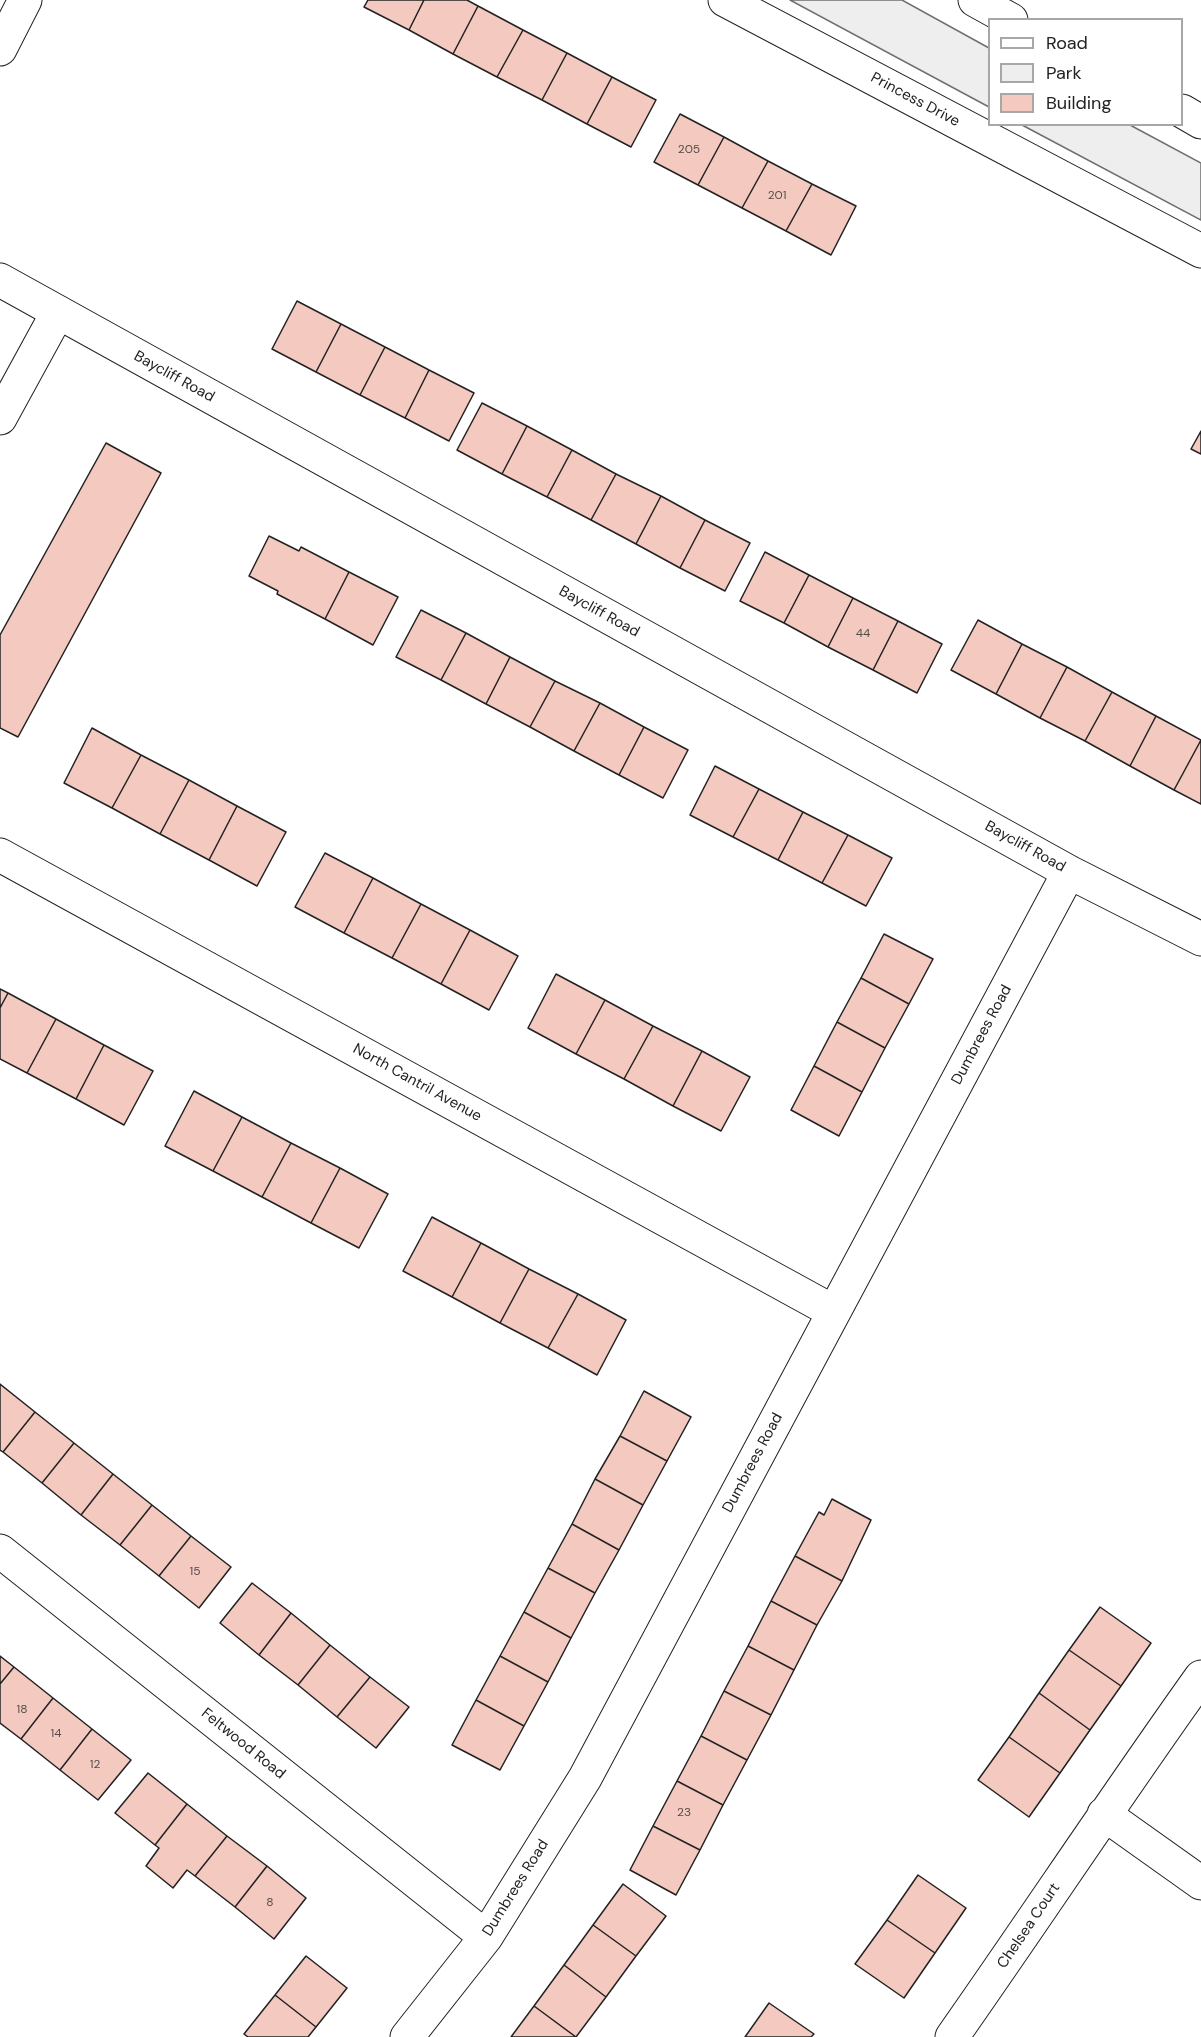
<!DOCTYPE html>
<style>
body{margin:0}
#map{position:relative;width:1201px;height:2037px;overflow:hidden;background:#fff;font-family:"DM Sans",sans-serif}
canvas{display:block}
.legend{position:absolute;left:988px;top:18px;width:195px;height:108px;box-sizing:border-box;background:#fff;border:2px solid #a7a7a7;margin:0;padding:8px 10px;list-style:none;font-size:18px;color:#222}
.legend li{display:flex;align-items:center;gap:12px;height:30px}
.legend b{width:30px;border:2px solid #a7a7a7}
</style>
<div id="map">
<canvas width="1201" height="2037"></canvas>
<ul class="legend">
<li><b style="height:8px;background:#fff"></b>Road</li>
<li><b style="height:16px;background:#eee"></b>Park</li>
<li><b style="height:16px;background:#f3c9c0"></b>Building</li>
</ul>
</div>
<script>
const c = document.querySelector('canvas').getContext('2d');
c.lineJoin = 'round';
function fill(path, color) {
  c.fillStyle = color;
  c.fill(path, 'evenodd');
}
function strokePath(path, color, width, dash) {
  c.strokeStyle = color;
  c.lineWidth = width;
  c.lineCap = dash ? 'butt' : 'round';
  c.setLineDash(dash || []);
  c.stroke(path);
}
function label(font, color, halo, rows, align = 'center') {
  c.font = font + ' "DM Sans",sans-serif';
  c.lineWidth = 4.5;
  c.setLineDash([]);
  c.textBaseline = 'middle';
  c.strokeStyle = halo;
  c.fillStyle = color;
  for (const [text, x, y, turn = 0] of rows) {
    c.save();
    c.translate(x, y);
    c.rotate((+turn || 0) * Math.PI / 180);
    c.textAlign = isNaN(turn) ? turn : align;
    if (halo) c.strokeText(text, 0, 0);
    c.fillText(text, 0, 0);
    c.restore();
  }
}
const green = new Path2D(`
 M 790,0 L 902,0 L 989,48 L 989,107 Z
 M 1022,125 L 1130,125 L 1201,163 L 1201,220 Z`);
const building = new Path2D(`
 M 368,0 L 424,0 L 409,30 L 364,7 Z
 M 424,0 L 467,0 L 478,6 L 453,54 L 409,30 Z
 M 478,6 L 523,30 L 497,77 L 453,54 Z
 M 523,30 L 567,53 L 542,100 L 497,77 Z
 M 567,53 L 612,77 L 587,124 L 542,100 Z
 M 612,77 L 656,100 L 631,147 L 587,124 Z
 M 680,114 L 724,137 L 698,185 L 654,162 Z
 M 724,137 L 768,161 L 742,208 L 698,185 Z
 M 768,161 L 812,184 L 786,231 L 742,208 Z
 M 812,184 L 856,206 L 831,255 L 786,231 Z
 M 297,301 L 341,324 L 316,372 L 272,349 Z
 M 341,324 L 385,347 L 360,395 L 316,372 Z
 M 385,347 L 429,370 L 405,418 L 360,395 Z
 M 429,370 L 474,393 L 449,441 L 405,418 Z
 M 482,403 L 527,426 L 502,474 L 457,450 Z
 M 527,426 L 572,450 L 547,497 L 502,474 Z
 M 1201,431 L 1201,454 L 1191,449 Z
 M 106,443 L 161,473 L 18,737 L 0,728 L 0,635 Z
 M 572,450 L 616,474 L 591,520 L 547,497 Z
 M 616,474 L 661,496 L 636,544 L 591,520 Z
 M 661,496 L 705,520 L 680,568 L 636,544 Z
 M 705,520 L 750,543 L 725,591 L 680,568 Z
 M 269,536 L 299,551 L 301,547 L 349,572 L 325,619 L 277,594 L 278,591 L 249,576 Z
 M 765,552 L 809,575 L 784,623 L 740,601 Z
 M 349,572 L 398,597 L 373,645 L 325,619 Z
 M 809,575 L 853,598 L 828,647 L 784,623 Z
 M 853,598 L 898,621 L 873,670 L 828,647 Z
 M 421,610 L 466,633 L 441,680 L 396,657 Z
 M 978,620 L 1022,644 L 996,694 L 951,670 Z
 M 898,621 L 942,644 L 917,693 L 873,670 Z
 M 466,633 L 510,657 L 486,704 L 441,680 Z
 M 1022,644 L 1067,667 L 1040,718 L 996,694 Z
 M 510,657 L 555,681 L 530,727 L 486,704 Z
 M 1067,667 L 1112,692 L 1085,741 L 1040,718 Z
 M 555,681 L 600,703 L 574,751 L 530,727 Z
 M 1112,692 L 1156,716 L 1130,766 L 1085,741 Z
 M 600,703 L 644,727 L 619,775 L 574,751 Z
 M 1156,716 L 1201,740 L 1174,790 L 1130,766 Z
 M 644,727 L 688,750 L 663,798 L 619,775 Z
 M 92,728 L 141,755 L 112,808 L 64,783 Z
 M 1201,740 L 1201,804 L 1174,790 Z
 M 141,755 L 189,780 L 160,834 L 112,808 Z
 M 715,766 L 759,789 L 733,837 L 690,815 Z
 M 189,780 L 237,806 L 209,860 L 160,834 Z
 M 759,789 L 803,812 L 778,860 L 733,837 Z
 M 237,806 L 286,832 L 257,886 L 209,860 Z
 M 803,812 L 848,835 L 822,883 L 778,860 Z
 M 848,835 L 892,858 L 866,906 L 822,883 Z
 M 325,853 L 373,878 L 344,933 L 295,907 Z
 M 373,878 L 421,904 L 392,958 L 344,933 Z
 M 421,904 L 470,930 L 441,984 L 392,958 Z
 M 470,930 L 518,956 L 489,1010 L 441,984 Z
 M 884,934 L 933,959 L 909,1004 L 861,978 Z
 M 556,974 L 605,1000 L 576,1054 L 528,1028 Z
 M 861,978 L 909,1004 L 885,1048 L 837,1022 Z
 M 0,989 L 8,993 L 0,1008 Z
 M 8,993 L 56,1019 L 27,1073 L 0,1059 L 0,1008 Z
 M 605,1000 L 653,1026 L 624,1079 L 576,1054 Z
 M 56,1019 L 104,1045 L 76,1099 L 27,1073 Z
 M 837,1022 L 885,1048 L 862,1092 L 814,1066 Z
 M 653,1026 L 702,1051 L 673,1106 L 624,1079 Z
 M 104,1045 L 153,1071 L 124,1125 L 76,1099 Z
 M 702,1051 L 750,1077 L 721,1131 L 673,1106 Z
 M 814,1066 L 862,1092 L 839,1136 L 791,1110 Z
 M 194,1091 L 242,1117 L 213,1171 L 165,1146 Z
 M 242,1117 L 291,1143 L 262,1197 L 213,1171 Z
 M 291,1143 L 340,1168 L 311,1223 L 262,1197 Z
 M 340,1168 L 388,1194 L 359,1248 L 311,1223 Z
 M 432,1217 L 481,1243 L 452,1297 L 403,1271 Z
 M 481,1243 L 529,1269 L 500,1323 L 452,1297 Z
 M 529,1269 L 578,1294 L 548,1348 L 500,1323 Z
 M 578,1294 L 626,1320 L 597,1375 L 548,1348 Z
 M 0,1384 L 35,1412 L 3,1452 L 0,1450 Z
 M 644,1391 L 691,1417 L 667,1461 L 620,1436 Z
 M 35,1412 L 74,1443 L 42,1483 L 3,1452 Z
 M 620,1436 L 667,1461 L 643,1505 L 595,1479 Z
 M 74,1443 L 113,1474 L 81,1515 L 42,1483 Z
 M 113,1474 L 152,1505 L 120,1545 L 81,1515 Z
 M 595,1479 L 643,1505 L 619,1550 L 572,1524 Z
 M 832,1499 L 871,1520 L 842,1581 L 795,1556 L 819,1512 L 824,1515 Z
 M 152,1505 L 191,1536 L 159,1576 L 120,1545 Z
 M 572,1524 L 619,1550 L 595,1593 L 548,1568 Z
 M 191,1536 L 231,1567 L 199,1608 L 159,1576 Z
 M 795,1556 L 842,1581 L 817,1625 L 771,1601 Z
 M 548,1568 L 595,1593 L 571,1638 L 524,1612 Z
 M 252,1583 L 291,1613 L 259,1655 L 220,1623 Z
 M 771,1601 L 817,1625 L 794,1670 L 748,1646 Z
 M 1100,1607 L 1151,1643 L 1121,1686 L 1069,1650 Z
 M 524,1612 L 571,1638 L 548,1682 L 500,1656 Z
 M 291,1613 L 330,1645 L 298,1685 L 259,1655 Z
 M 330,1645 L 370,1677 L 337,1717 L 298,1685 Z
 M 748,1646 L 794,1670 L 771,1715 L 724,1691 Z
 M 1069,1650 L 1121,1686 L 1090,1730 L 1039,1693 Z
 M 0,1656 L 14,1667 L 0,1684 Z
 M 500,1656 L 548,1682 L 524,1726 L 476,1700 Z
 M 14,1667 L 53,1698 L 21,1739 L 0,1723 L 0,1684 Z
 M 370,1677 L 409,1707 L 376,1748 L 337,1717 Z
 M 724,1691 L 771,1715 L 747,1760 L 701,1736 Z
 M 1039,1693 L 1090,1730 L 1060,1773 L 1009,1737 Z
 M 53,1698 L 92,1729 L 60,1770 L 21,1739 Z
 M 476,1700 L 524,1726 L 500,1770 L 452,1745 Z
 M 92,1729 L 131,1760 L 98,1800 L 60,1770 Z
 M 701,1736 L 747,1760 L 723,1805 L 677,1781 Z
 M 1009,1737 L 1060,1773 L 1029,1817 L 978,1780 Z
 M 148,1773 L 187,1804 L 155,1845 L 115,1813 Z
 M 677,1781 L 723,1805 L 700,1850 L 653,1826 Z
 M 187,1804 L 227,1836 L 195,1876 L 187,1870 L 173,1888 L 146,1866 L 159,1848 L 155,1845 Z
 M 653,1826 L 700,1850 L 676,1895 L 630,1870 Z
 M 227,1836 L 267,1866 L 235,1907 L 195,1876 Z
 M 267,1866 L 306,1898 L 274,1939 L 235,1907 Z
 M 918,1875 L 966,1908 L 935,1953 L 887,1920 Z
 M 623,1884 L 666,1916 L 636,1956 L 593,1925 Z
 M 887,1920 L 935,1953 L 904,1998 L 855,1964 Z
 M 593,1925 L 636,1956 L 606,1997 L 564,1965 Z
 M 306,1956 L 347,1988 L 316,2027 L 275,1995 Z
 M 564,1965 L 606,1997 L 576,2037 L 534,2006 Z
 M 275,1995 L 316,2027 L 308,2037 L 248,2037 L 244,2034 Z
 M 769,2003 L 814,2034 L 811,2037 L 745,2037 Z
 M 534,2006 L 576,2037 L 511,2037 Z`);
const street = new Path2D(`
 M 0,49 L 25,0
 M 0,280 L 1069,872 L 1201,939
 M 0,418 L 58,312
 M 0,855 L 834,1312
 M 0,1551 L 486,1937
 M 1104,1814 L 1201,1883
 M 407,2037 L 486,1937 L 585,1778 L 1069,872
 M 952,2037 C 1036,1917 1116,1796 1201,1677`);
const secondary = new Path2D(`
 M 725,0 L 1201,251
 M 975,0 L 1011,20
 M 1182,111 L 1201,122`);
const numberNames = [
 ["205",689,150],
 ["201",777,196],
 ["44",863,634],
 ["15",195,1572],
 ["18",22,1710],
 ["14",56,1734],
 ["12",95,1765],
 ["23",684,1813],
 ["8",270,1903]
];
const streetNames = [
 ["Princess Drive",915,100,28],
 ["Baycliff Road",174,377,29],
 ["Baycliff Road",599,612,29],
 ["Baycliff Road",1025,847,29],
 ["Dumbrees Road",982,1035,-62],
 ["North Cantril Avenue",417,1083,29],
 ["Dumbrees Road",753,1463,-62],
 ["Feltwood Road",243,1744,39],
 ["Dumbrees Road",516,1888,-58],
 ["Chelsea Court",1029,1926,-56]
];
fill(green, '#eee');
strokePath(green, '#6f6f6f', 1.5);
fill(building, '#f3c9c0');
strokePath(building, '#222', 1.5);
strokePath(street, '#222', 35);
strokePath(secondary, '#222', 35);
strokePath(street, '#fff', 33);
strokePath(secondary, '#fff', 33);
label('12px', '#564c4a', null, numberNames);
label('15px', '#222', '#fff', streetNames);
</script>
